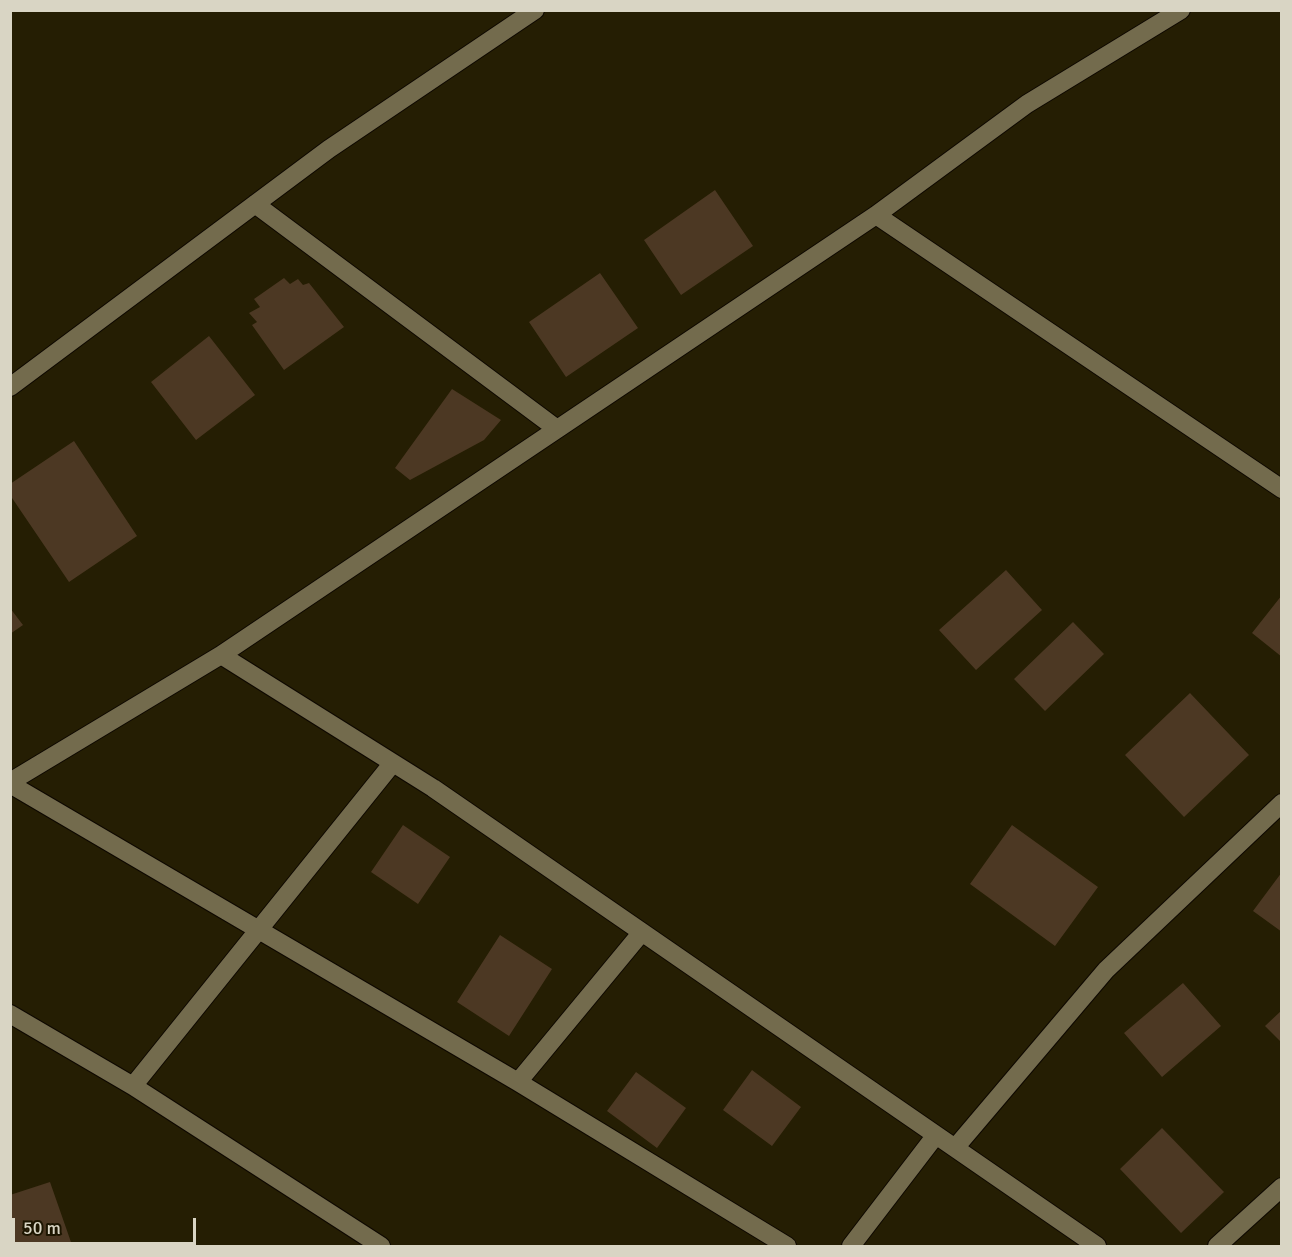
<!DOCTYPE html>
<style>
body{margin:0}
#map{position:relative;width:1292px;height:1257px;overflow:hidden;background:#251e03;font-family:Signika,sans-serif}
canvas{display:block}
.frame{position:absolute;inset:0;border:12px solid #d9d5c4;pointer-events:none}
.scale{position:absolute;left:12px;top:1218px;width:184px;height:27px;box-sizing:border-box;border:3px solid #d9d5c4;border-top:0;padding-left:8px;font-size:18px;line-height:21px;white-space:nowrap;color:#d9d5c4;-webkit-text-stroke:4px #1c1500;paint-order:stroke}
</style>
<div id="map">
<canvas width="1292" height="1257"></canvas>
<div class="frame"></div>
<div class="scale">50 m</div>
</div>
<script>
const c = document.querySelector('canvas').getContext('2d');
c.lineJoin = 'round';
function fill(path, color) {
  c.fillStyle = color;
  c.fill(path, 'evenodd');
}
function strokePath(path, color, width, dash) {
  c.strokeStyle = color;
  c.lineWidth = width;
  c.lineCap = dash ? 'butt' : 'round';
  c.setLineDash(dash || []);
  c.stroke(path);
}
const building = new Path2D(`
 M 715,190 L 753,246 L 681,295 L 644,240 Z
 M 600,273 L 638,328 L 566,377 L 529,322 Z
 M 284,278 L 290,284 L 298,279 L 303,285 L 309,283 L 344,327 L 284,370 L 252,325 L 257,322 L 249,313 L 260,307 L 254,299 Z
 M 209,336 L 255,395 L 196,440 L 151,382 Z
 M 452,389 L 501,420 L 484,440 L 410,480 L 395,468 Z
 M 74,441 L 137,536 L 69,582 L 10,495 L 10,484 Z
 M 1006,570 L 1042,610 L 976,670 L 939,630 Z
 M 1282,595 L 1282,657 L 1252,633 Z
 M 10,608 L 23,625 L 10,634 Z
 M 1073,622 L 1104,654 L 1045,711 L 1014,679 Z
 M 1190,693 L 1249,755 L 1184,817 L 1125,755 Z
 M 403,825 L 450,857 L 418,904 L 371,872 Z
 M 1012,825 L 1098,887 L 1055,946 L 970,884 Z
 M 1282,872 L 1282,932 L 1253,911 Z
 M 500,935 L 552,969 L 509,1036 L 457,1002 Z
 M 1183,983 L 1221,1026 L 1162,1077 L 1124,1033 Z
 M 1282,1010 L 1282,1043 L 1265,1026 Z
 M 752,1070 L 801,1107 L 772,1146 L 723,1110 Z
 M 636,1072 L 686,1108 L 657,1148 L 607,1111 Z
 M 1162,1128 L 1224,1192 L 1181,1233 L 1120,1169 Z
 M 50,1182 L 72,1245 L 10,1246 L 10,1195 Z`);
const minor = new Path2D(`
 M 255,204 L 557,429
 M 876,215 L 1282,489
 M 10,387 L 329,149 L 535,10
 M 221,655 L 433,788 L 1097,1246
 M 10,782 L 221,655 L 876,215 L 1027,104 L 1181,10
 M 10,784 L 518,1082 L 787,1246
 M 10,1014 L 133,1086 L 381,1246
 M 518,1082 L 642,932
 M 133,1086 L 392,764
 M 955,1148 L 1106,970 L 1282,803
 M 851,1246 L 936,1135
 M 1217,1246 L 1282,1187`);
fill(building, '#4c3823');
strokePath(minor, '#0e0800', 20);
strokePath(minor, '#736b4d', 18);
</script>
